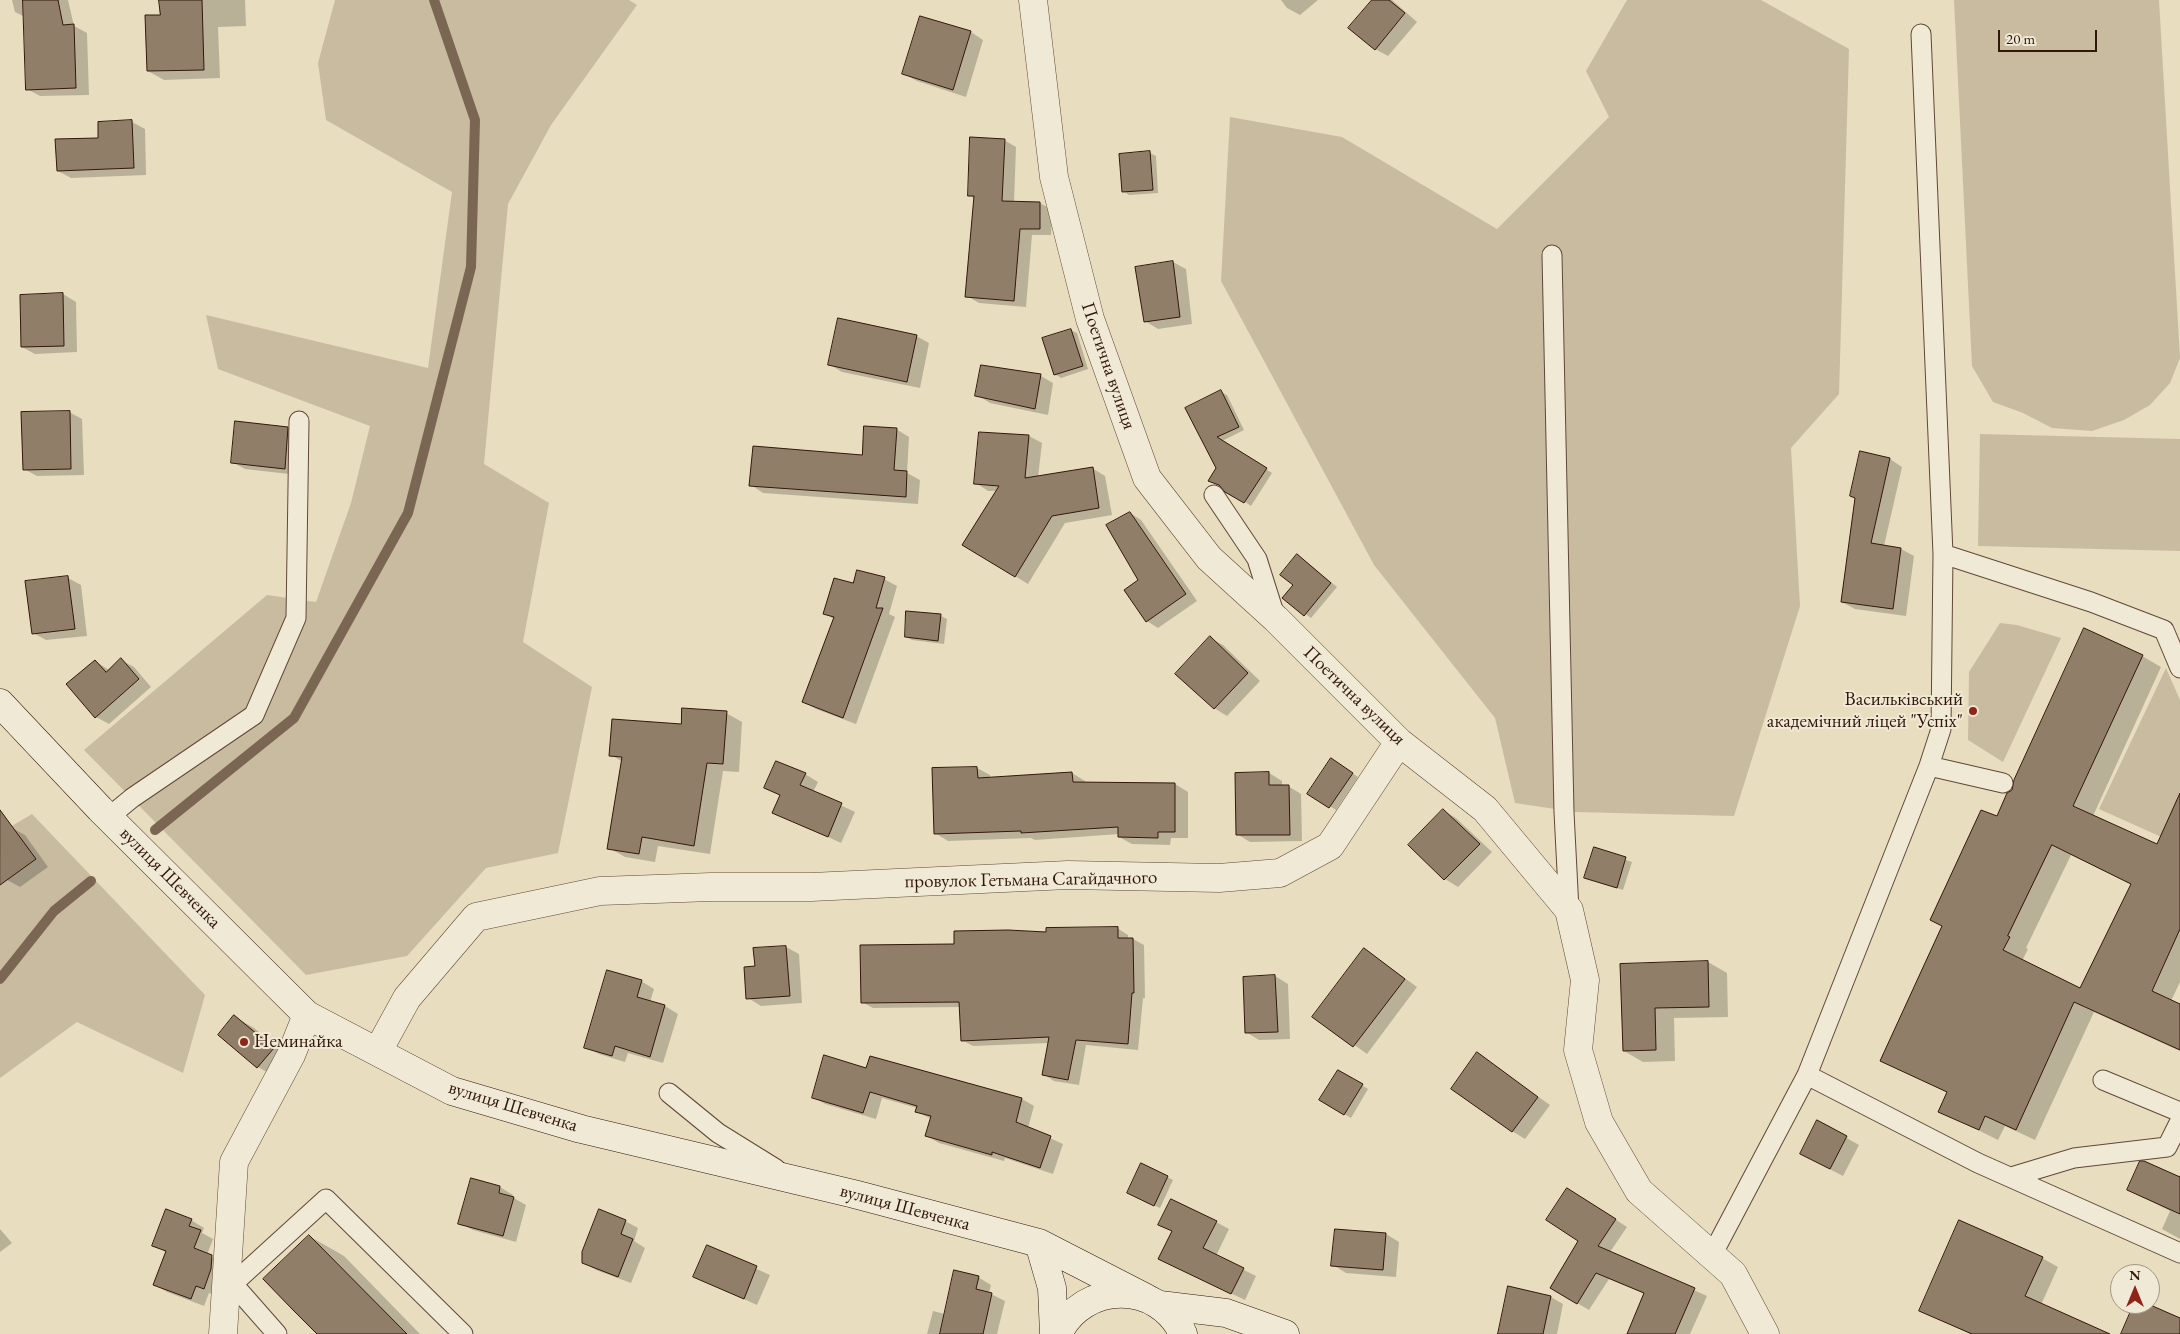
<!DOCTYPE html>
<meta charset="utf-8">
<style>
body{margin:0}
#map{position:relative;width:2180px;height:1334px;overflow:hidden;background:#e8ddbf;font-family:"EB Garamond",serif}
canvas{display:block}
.north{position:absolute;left:2110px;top:1264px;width:50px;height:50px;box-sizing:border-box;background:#f0e9d5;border:1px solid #a49584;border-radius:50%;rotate:0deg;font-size:14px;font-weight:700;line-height:20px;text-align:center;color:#32170b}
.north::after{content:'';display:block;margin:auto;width:18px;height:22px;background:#8f2418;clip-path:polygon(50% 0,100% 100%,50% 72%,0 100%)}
.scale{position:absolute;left:1998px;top:30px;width:99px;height:22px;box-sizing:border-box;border:2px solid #32170b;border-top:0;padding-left:6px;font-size:15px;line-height:18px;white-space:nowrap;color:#32170b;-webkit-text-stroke:4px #f0e9d5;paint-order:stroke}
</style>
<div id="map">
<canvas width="2180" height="1334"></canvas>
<div class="north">N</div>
<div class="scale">20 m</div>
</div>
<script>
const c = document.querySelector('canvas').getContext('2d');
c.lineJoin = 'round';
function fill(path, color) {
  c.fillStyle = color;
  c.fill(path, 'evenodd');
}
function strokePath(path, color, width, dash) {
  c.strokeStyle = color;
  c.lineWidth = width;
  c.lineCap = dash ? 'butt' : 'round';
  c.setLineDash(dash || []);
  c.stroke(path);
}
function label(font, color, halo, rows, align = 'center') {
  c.font = font + ' "EB Garamond",serif';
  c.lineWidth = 4;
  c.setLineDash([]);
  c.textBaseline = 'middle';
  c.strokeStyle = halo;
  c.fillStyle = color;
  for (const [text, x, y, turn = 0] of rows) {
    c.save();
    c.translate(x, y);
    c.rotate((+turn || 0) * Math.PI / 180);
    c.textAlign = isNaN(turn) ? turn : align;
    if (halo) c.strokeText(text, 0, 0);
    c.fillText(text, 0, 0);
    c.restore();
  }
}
const green = new Path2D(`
 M 335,0 L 629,0 L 637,5 L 551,125 L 508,204 L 484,464 L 549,503 L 523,642 L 592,687 L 558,853 L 486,868 L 407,956 L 306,975 L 84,750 L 267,595 L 316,602 L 351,503 L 370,426 L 218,369 L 206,315 L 428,368 L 452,192 L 326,120 L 318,63 Z
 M 1627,0 L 1761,0 L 1849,49 L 1839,394 L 1791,448 L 1800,606 L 1734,816 L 1575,812 L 1515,803 L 1495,718 L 1374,565 L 1221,281 L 1230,117 L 1342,137 L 1497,229 L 1609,117 L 1586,71 Z
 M 1954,0 L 2159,0 L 2180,358 L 2170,383 L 2150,405 L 2124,420 L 2092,431 L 2052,428 L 2023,413 L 1993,402 L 1972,366 Z
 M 1980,434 L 2180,439 L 2180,551 L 1978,546 Z
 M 2000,623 L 2017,625 L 2061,638 L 2003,762 L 1968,740 L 1969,672 Z
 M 2166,668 L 2180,700 L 2180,818 L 2168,840 L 2099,809 Z
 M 32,814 L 205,995 L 183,1073 L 77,1022 L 0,1078 L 0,833 Z`);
const shadow = new Path2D(`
 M 12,0 L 68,0 L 74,26 L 87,33 L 89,95 L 40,96 L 27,89 L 25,17 L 15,12 Z
 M 161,0 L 245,0 L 246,26 L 218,27 L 220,78 L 164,80 L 148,71 L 161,16 Z
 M 1281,0 L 1318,0 L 1300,15 L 1287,8 Z
 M 1374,0 L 1392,0 L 1417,22 L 1388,56 L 1375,49 Z
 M 971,32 L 983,40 L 966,97 L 917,81 L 904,74 Z
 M 132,122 L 145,129 L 146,175 L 71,178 L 58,171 L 99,139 Z
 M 1004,140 L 1016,147 L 1014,202 L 1040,203 L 1052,210 L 1051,235 L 1032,235 L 1026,307 L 979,303 L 967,296 L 975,199 L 969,195 Z
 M 1150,153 L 1156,156 L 1158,193 L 1129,195 L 1123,191 Z
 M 1173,262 L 1186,269 L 1192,324 L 1158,329 L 1145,321 Z
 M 63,294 L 76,302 L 77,352 L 35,354 L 22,347 Z
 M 1071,330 L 1077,333 L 1088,369 L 1061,378 L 1055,374 Z
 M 916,336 L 929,343 L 920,388 L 842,372 L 829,364 Z
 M 1041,376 L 1053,383 L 1048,415 L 990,403 L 977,395 Z
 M 1221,392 L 1227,395 L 1244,430 L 1222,441 L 1272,473 L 1251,506 L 1222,486 L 1209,480 L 1217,468 L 1187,409 Z
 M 69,412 L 82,419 L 84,475 L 37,476 L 24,469 Z
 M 287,428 L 300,436 L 298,475 L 245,469 L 232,462 Z
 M 896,429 L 909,437 L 907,473 L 920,480 L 918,504 L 763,493 L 751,485 L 864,456 Z
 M 1029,436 L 1042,443 L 1038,477 L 1092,468 L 1105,476 L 1112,515 L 1065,523 L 1028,584 L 964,545 L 997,491 L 988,491 L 976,483 Z
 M 1890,459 L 1902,467 L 1884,546 L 1901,549 L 1914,556 L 1906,616 L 1855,609 L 1842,602 Z
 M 1130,513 L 1141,520 L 1197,601 L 1158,628 L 1147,621 Z
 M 1303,559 L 1337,587 L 1311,618 L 1284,598 L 1295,584 Z
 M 68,578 L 81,585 L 87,636 L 46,640 L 33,633 Z
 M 884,579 L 897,586 L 889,614 L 895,617 L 856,724 L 816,709 L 804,702 L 834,619 L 825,614 L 854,585 Z
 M 908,612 L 941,616 L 947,619 L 944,644 L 912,640 L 906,637 Z
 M 1210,638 L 1223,645 L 1260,681 L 1227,716 L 1214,708 Z
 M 2142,656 L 2161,667 L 2093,816 L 2157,846 L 2180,825 L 2180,982 L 2171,1001 L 2180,1006 L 2180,1051 L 2094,1012 L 2035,1140 L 2005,1126 L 1998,1140 L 1940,1111 L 1948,1093 L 1881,1060 L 1997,818 ZM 2071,855 L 2132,885 L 2081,990 L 2022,961 L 2028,949 L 2026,948 Z
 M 121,660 L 134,667 L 151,687 L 109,724 L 96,717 L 95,661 L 109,670 Z
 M 726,713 L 742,722 L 739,772 L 723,771 L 710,854 L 658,846 L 655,862 L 625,857 L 609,848 L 623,762 L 611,755 L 682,725 Z
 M 1337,763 L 1358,777 L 1336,810 L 1309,793 Z
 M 977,768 L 990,775 L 990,778 L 1072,773 L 1085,781 L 1085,784 L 1175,784 L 1188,792 L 1188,838 L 1171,838 L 1170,845 L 1132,844 L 1119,837 L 1119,834 L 1035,840 L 1031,838 L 948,841 L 935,833 L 934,770 Z
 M 1269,773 L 1282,781 L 1282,786 L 1288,786 L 1301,794 L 1302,841 L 1250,842 L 1237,834 L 1236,774 Z
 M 805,774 L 818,782 L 813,792 L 855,812 L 841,843 L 774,812 L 781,796 L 766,788 Z
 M 1444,811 L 1456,818 L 1492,852 L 1458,887 L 1445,879 L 1410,845 Z
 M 12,828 L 25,835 L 48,867 L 20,887 L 7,880 L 0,870 L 0,837 Z
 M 1594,849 L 1632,862 L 1623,890 L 1586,878 Z
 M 1117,928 L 1128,935 L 1128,939 L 1133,939 L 1144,945 L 1145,998 L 1143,998 L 1138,1050 L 1086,1045 L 1079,1085 L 1054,1081 L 1043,1074 L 1049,1043 L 973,1046 L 962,1040 L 961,1007 L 873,1008 L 862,1002 L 956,946 L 1047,933 Z
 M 786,947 L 799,954 L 802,1003 L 761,1006 L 748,998 L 756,968 Z
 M 1365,949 L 1417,987 L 1367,1054 L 1314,1016 Z
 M 1708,962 L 1727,973 L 1728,1017 L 1674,1018 L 1675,1061 L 1643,1062 L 1624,1051 L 1622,965 Z
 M 1275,976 L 1288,984 L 1290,1039 L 1259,1040 L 1246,1032 Z
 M 641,981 L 654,989 L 650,1002 L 665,1006 L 678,1014 L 663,1063 L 628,1053 L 625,1062 L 599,1054 L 586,1047 Z
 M 235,1017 L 254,1028 L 293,1060 L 277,1078 L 258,1067 Z
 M 1477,1054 L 1550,1105 L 1525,1139 L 1512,1131 Z
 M 871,1058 L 1022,1099 L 1034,1106 L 1028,1128 L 1063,1144 L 1053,1174 L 1005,1158 L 1004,1161 L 939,1143 L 927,1136 L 931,1119 L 916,1111 L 917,1108 L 882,1098 L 876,1119 L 825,1104 L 813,1097 L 867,1070 Z
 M 1339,1071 L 1368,1089 L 1351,1118 L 1321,1100 Z
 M 1818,1122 L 1859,1145 L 1843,1176 L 1814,1161 Z
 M 2180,1174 L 2180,1239 L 2162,1229 L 2170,1211 L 2129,1190 L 2178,1178 Z
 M 1167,1177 L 1173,1180 L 1160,1208 L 1134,1196 Z
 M 472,1179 L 500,1187 L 513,1195 L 512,1197 L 526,1205 L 516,1242 L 473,1230 L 460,1223 Z
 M 1579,1196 L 1627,1227 L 1610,1252 L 1707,1296 L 1690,1334 L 1628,1334 L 1645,1294 L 1609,1279 L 1589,1310 L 1577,1303 Z
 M 191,1220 L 204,1228 L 202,1233 L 213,1239 L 207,1255 L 225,1264 L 217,1296 L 209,1293 L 204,1306 L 167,1292 L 154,1284 L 167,1253 L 154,1245 Z
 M 625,1221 L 638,1228 L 634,1241 L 645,1248 L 631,1283 L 596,1270 L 583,1262 Z
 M 1216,1222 L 1229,1229 L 1216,1256 L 1256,1276 L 1245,1300 L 1173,1266 L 1173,1232 L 1160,1224 Z
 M 0,1229 L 12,1243 L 0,1252 Z
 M 1386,1234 L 1399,1242 L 1396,1277 L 1346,1273 L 1333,1265 Z
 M 309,1236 L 344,1256 L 420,1334 L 319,1334 Z
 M 708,1247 L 770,1275 L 757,1305 L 695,1277 Z
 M 2042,1258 L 2058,1267 L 2041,1305 L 2107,1334 L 1970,1334 L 1920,1310 Z
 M 978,1277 L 991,1285 L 989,1293 L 1005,1301 L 997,1334 L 927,1334 L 933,1311 L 945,1314 Z
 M 1551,1297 L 1563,1304 L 1557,1334 L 1500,1334 Z`);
const stream = new Path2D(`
 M 155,830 L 294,718 L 408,513 L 471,267 L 475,120 L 434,0
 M 0,979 L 54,911 L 91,881`);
const building = new Path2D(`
 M 23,0 L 58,0 L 63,25 L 74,24 L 76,88 L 26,90 Z
 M 159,0 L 202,0 L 204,70 L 147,71 L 145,15 L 160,15 Z
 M 1372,0 L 1389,0 L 1405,13 L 1375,50 L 1348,28 Z
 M 920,16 L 971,31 L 953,90 L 902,74 Z
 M 132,120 L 134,168 L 57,171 L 55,139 L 98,138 L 98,122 Z
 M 970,137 L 1005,139 L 1002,201 L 1040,202 L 1040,229 L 1020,229 L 1014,301 L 965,297 L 974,196 L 968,196 Z
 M 1150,151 L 1153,190 L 1122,192 L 1119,154 Z
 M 1173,261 L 1180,317 L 1144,322 L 1135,267 Z
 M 63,293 L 64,346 L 21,347 L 20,295 Z
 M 838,318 L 917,335 L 907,382 L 828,365 Z
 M 1071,329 L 1083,366 L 1054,375 L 1042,338 Z
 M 981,365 L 1041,374 L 1035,409 L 975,396 Z
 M 1221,390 L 1239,427 L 1217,437 L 1267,468 L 1244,503 L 1225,492 L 1219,485 L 1208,481 L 1216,468 L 1185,408 Z
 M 70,411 L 71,469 L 23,470 L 21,412 Z
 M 235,421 L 288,427 L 285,469 L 231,463 Z
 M 864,426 L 897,428 L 894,470 L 907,471 L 906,497 L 749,486 L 753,446 L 862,455 Z
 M 979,432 L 1029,435 L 1025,478 L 1093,467 L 1099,508 L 1052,516 L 1015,577 L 962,545 L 999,486 L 974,484 Z
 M 1860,451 L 1890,458 L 1871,543 L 1901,548 L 1893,609 L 1841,602 L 1855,498 L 1850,496 Z
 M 1130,512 L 1186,594 L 1146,622 L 1124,590 L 1138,580 L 1106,525 Z
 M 1297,554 L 1331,583 L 1304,616 L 1282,598 L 1293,585 L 1280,575 Z
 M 857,570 L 885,577 L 876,608 L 883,608 L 843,718 L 802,702 L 834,617 L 823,614 L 834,578 L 853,583 Z
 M 68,576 L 75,629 L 32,634 L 25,581 Z
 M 906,611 L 941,614 L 938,641 L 905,637 Z
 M 2084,628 L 2143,655 L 2073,806 L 2157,844 L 2180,793 L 2180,929 L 2152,991 L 2180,1004 L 2180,1050 L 2074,1002 L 2016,1130 L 1985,1116 L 1979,1130 L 1938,1112 L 1947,1092 L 1880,1061 L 1942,926 L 1930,920 L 1981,810 L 1997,816 L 2007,793 L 2012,790 L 2014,780 ZM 2052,845 L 2131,884 L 2080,988 L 2003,950 L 2010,937 L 2008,936 Z
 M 1210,636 L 1248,673 L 1214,709 L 1175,674 Z
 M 121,658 L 139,679 L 95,718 L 66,684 L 95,660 L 106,672 Z
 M 682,708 L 727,711 L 723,764 L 707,763 L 694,846 L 642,837 L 639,854 L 607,849 L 622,757 L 609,756 L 612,719 L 681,724 Z
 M 1331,758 L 1353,773 L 1329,808 L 1307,794 Z
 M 776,761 L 806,773 L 800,785 L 842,803 L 828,837 L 772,813 L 780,795 L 764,788 Z
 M 977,767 L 978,778 L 1072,772 L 1073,782 L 1175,783 L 1175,832 L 1158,832 L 1158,838 L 1118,837 L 1118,827 L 1021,833 L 1021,831 L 934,834 L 932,768 Z
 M 1269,772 L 1269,785 L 1289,785 L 1290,835 L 1236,835 L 1235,773 Z
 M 1443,809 L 1480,844 L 1444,880 L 1408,845 Z
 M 0,810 L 36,859 L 0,885 Z
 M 1594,847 L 1626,857 L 1617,888 L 1584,878 Z
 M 1118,927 L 1118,938 L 1133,938 L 1134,993 L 1132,993 L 1128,1044 L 1076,1040 L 1068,1080 L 1042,1075 L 1049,1037 L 961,1041 L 959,1002 L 861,1003 L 860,945 L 954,944 L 954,931 L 1008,930 L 1046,932 L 1046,928 Z
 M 786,946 L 790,996 L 746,999 L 744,967 L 755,966 L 753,948 Z
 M 1364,948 L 1405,979 L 1353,1047 L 1312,1017 Z
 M 1708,961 L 1709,1007 L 1655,1008 L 1656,1050 L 1623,1051 L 1620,964 Z
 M 607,970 L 642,980 L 637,997 L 665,1005 L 650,1057 L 615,1046 L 612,1056 L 584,1048 Z
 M 1275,975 L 1278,1032 L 1245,1033 L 1243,977 Z
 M 234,1015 L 274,1048 L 257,1068 L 218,1035 Z
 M 1477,1052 L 1538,1097 L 1512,1132 L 1451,1089 Z
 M 824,1055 L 866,1068 L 870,1056 L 1022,1098 L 1016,1122 L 1051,1136 L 1040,1168 L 992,1152 L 992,1155 L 925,1136 L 931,1116 L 915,1112 L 917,1106 L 870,1092 L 863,1113 L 812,1098 Z
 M 1338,1070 L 1363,1084 L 1344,1115 L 1319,1100 Z
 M 1817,1120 L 1847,1136 L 1830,1169 L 1800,1154 Z
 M 2140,1161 L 2144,1161 L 2180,1177 L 2180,1214 L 2127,1190 Z
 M 1141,1163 L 1168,1176 L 1154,1206 L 1127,1193 Z
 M 471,1178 L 500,1186 L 499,1193 L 514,1197 L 503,1236 L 458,1224 Z
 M 1567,1188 L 1616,1219 L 1598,1246 L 1695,1288 L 1675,1334 L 1627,1334 L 1644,1293 L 1596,1273 L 1577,1304 L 1550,1288 L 1578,1241 L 1546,1220 Z
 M 1171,1199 L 1217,1221 L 1203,1248 L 1244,1268 L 1231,1294 L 1158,1259 L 1172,1231 L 1158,1225 Z
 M 166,1209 L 192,1219 L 189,1226 L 201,1230 L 194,1248 L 212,1255 L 211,1269 L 204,1289 L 196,1286 L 191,1299 L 153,1285 L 166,1251 L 152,1246 Z
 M 599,1209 L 626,1220 L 621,1234 L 633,1239 L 618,1277 L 582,1263 L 582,1252 Z
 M 1959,1220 L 2043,1257 L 2025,1296 L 2110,1334 L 1972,1334 L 1919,1311 Z
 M 1335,1229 L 1386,1233 L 1383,1270 L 1331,1266 Z
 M 309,1235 L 407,1334 L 317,1334 L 293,1310 L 263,1279 Z
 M 707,1245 L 757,1266 L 744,1299 L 693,1277 Z
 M 954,1270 L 979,1276 L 976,1289 L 992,1293 L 983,1334 L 940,1334 Z
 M 1508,1286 L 1551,1296 L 1543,1334 L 1498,1334 Z
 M 2134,1304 L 2148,1304 L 2180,1318 L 2180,1334 L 2121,1334 Z`);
const lane = new Path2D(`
 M 1552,255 L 1564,812 L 1569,910
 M 1214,495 L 1257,559 L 1275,616
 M 1943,554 L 2091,602 L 2164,630 L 2180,668
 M 1929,766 L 2003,783
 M 109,817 L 132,798 L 254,715 L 296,618 L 299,421
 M 1807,1075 L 1978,1163 L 2180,1253
 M 2103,1080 L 2180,1112
 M 669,1093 L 718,1133 L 776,1169
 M 2011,1177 L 2074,1158 L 2167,1147 L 2180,1121
 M 1712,1255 L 1807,1075 L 1929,766 L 1941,729 L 1943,554 L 1921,34
 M 233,1284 L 277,1334
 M 225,1291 L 326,1199 L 463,1334`);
const street = new Path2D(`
 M 1033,0 L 1054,177 L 1090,319 L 1147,478 L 1209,558 L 1276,619 L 1399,742 L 1485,809 L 1569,910 L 1585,980 L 1578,1050 L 1599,1122 L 1639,1191 L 1733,1274 L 1765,1334
 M 378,1051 L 407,998 L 476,917 L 600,891 L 711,887 L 811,887 L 1068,875 L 1219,878 L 1280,873 L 1330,846 L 1399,742
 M 223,1334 L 234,1162 L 291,1055 L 307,1015`);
const secondary = new Path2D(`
 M 0,703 L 100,809 L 307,1015 L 452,1091 L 581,1129 L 854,1194 L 1039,1243 L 1146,1298
 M 1039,1243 L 1052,1288 L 1054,1334
 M 1160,1305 L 1226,1313 L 1285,1334
 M 1058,1334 C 1083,1281 1159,1280 1183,1334`);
const markers = [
 [1973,711,5,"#8f2418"],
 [244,1042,5,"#8f2418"]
];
const streetNames = [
 ["Поетична вулиця",1108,366,71],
 ["Поетична вулиця",1354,696,44],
 ["вулиця Шевченка",170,878,45],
 ["провулок Гетьмана Сагайдачного",1031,880,-1],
 ["вулиця Шевченка",513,1107,17],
 ["вулиця Шевченка",905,1208,15]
];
const poiNames = [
 ["Васильківський",1963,700],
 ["академічний ліцей \"Успіх\"",1963,722],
 ["Неминайка",254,1042,"left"]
];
fill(green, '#c9bba0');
fill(shadow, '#0003');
strokePath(stream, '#7a6652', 10);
fill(building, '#917e69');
strokePath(building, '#32170b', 1);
strokePath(lane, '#604838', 21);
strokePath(street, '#604838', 29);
strokePath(secondary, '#32170b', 29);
strokePath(lane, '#f0e9d5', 19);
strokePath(street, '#f0e9d5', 28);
strokePath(secondary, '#f0e9d5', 28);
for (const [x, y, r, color] of markers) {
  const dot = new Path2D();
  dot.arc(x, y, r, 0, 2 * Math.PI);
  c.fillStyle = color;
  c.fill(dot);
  strokePath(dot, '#f0e9d5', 2);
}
label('19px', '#32170b', '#f0e9d5', streetNames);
label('19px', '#32170b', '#f0e9d5', poiNames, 'right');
</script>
